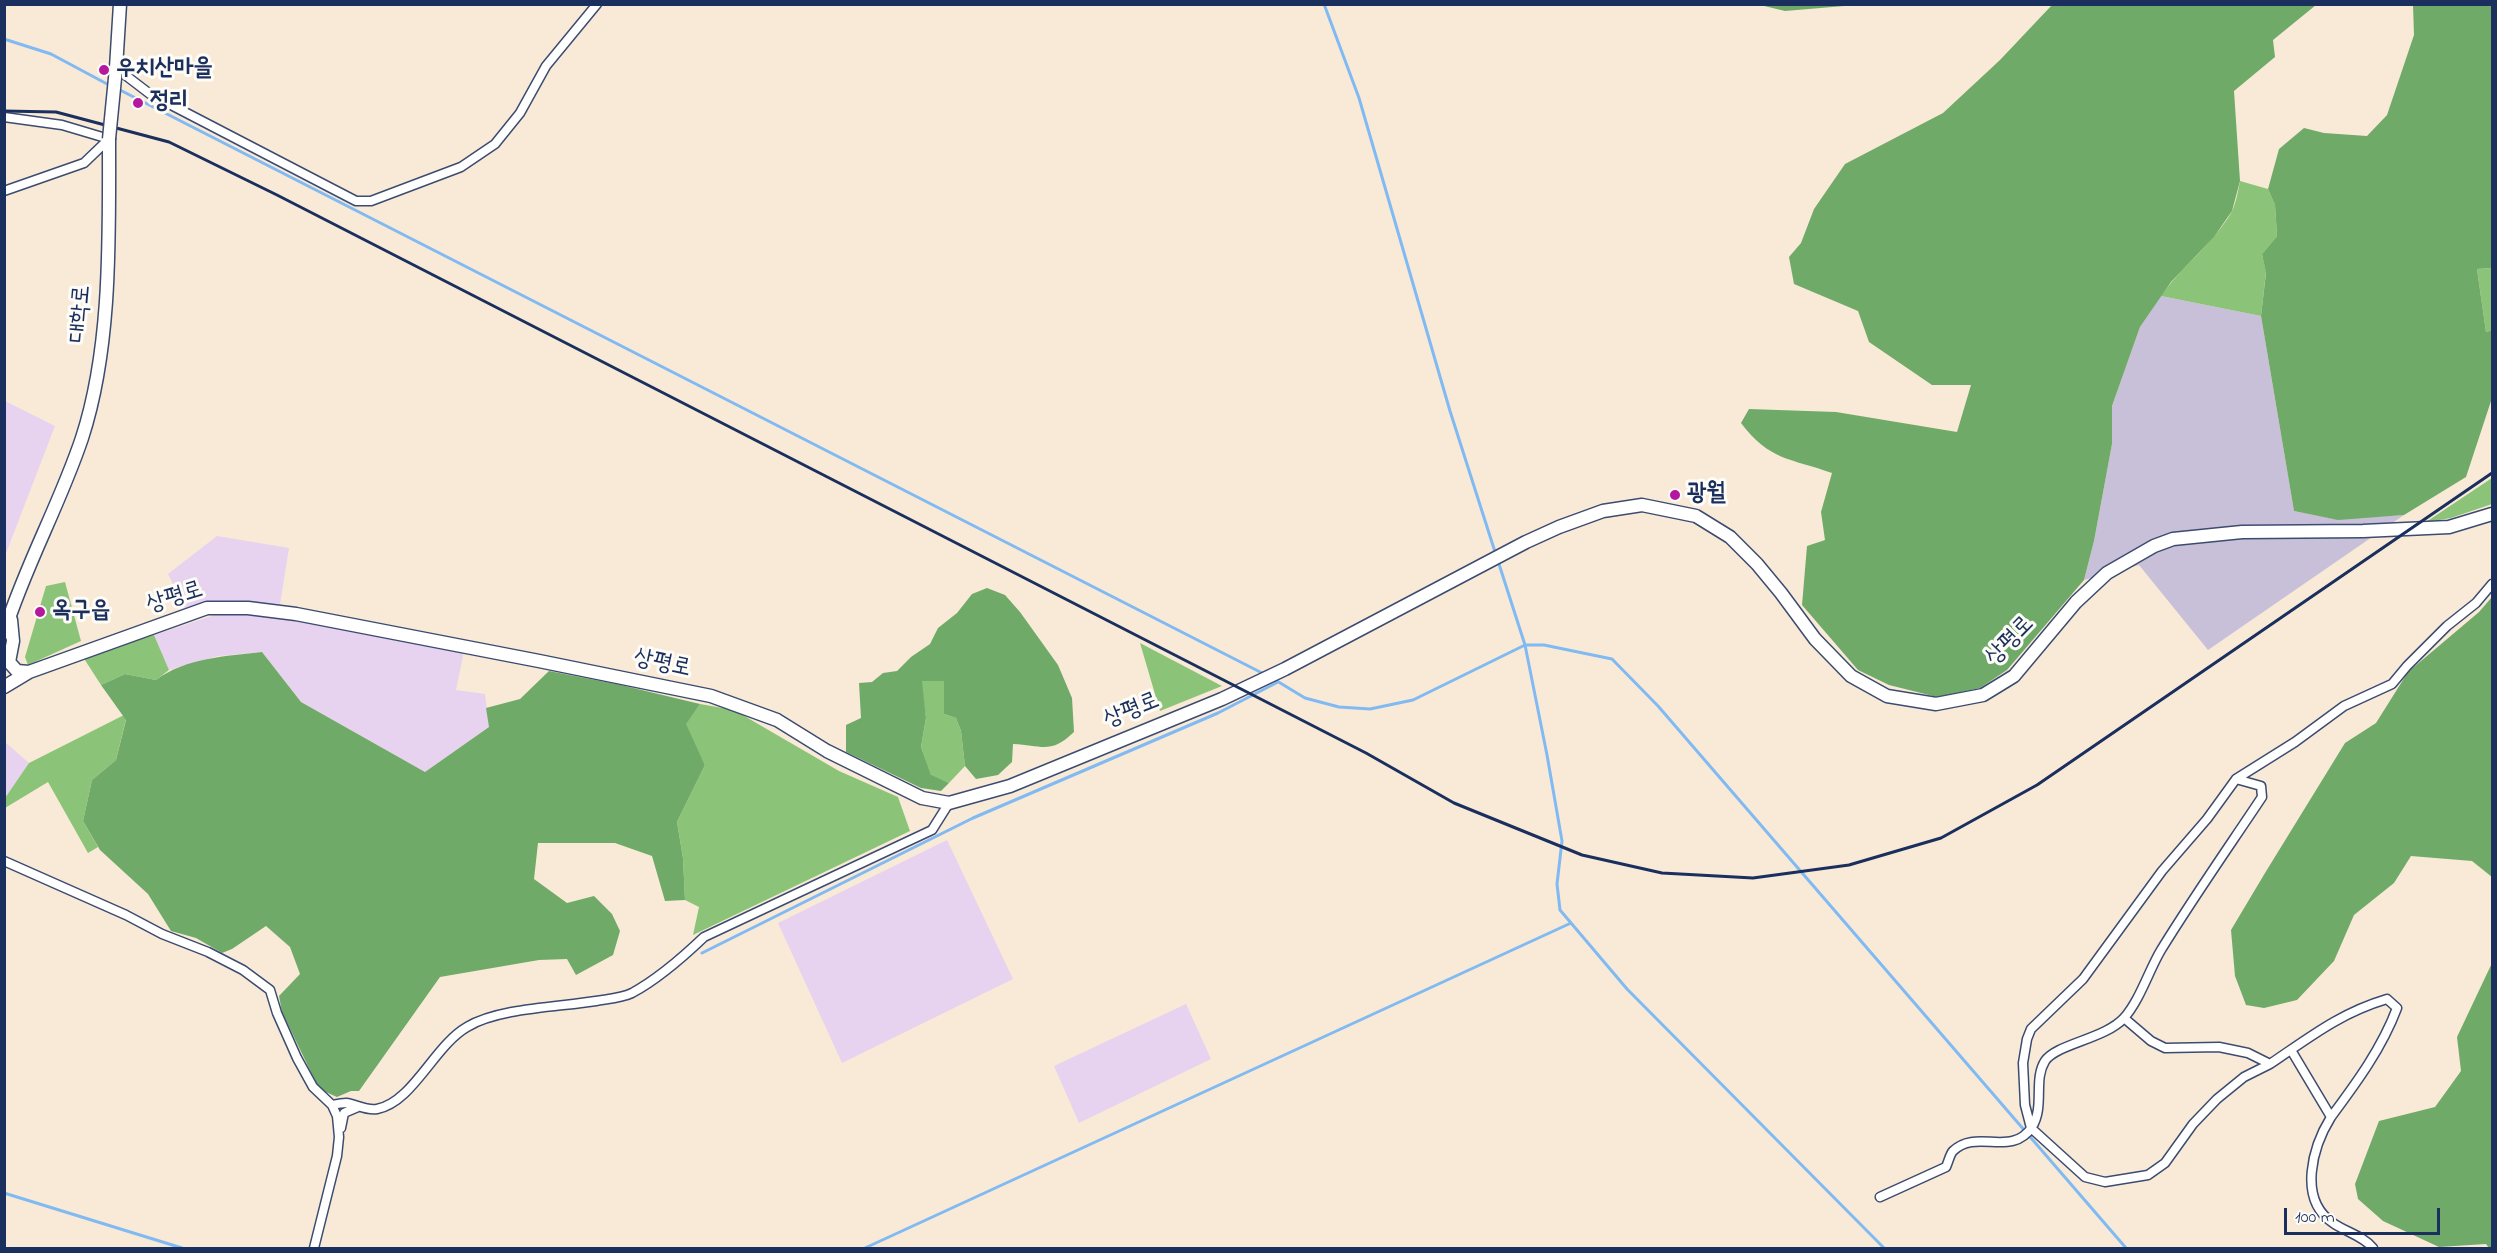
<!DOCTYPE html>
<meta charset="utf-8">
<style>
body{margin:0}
#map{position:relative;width:2497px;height:1253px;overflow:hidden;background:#f8ead7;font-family:"Indie Flower",sans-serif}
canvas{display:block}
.frame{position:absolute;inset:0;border:6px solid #1b2f5e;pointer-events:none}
.scale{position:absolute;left:2284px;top:1208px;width:156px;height:27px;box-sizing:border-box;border:3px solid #1b2f5e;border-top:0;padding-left:8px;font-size:18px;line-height:21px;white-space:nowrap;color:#1b2f5e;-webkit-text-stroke:4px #fdfcf7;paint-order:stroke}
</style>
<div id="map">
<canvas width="2497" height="1253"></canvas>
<div class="frame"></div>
<div class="scale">100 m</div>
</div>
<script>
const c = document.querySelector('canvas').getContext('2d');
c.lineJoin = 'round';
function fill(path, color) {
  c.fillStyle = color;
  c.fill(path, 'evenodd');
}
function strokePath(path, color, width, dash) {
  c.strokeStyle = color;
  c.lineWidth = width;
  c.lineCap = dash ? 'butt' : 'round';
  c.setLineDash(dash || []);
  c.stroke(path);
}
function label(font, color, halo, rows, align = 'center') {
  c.font = font + ' "Indie Flower","Poor Story",sans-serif';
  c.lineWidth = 6;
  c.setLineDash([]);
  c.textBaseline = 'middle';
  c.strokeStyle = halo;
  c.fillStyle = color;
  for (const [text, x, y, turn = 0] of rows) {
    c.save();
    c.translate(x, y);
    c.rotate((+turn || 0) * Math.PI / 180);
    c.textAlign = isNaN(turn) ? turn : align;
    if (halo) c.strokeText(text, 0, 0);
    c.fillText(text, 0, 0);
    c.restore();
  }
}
const built = new Path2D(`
 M 5,401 L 55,426 L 5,556 Z
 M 217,536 L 289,548 L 280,604 L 222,602 L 185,608 L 168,574 Z
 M 227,611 L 281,617 L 464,651 L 456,690 L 485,694 L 489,727 L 425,772 L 301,702 L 262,652 L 218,656 L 169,670 L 154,635 Z
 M 5,742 L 29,763 L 5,798 Z
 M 947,840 L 1013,979 L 842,1063 L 778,923 Z
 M 1186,1004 L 1211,1059 L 1079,1123 L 1054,1066 Z`);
const industrial = new Path2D(`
 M 2161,296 L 2261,316 L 2294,511 L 2335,519 L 2404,515 L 2208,650 L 2139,565 L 2084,580 L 2094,541 L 2112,444 L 2112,406 L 2140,327 Z`);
const green = new Path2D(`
 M 2240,181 L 2268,189 L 2275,205 L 2277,236 L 2262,254 L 2266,272 L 2261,316 L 2161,296 C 2181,267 2212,245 2231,213 C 2236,204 2238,191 2240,181 Z
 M 2492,268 L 2492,330 L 2486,332 L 2477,269 Z
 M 2492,478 L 2492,504 L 2451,518 L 2426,522 Z
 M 65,582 L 81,641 L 28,665 L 25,657 L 46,586 Z
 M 154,635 L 169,670 L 156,680 L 125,674 L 101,685 L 83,657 Z
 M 1140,643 L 1222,686 L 1160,711 Z
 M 945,680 L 944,714 L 956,718 L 961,731 L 965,766 L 949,783 L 931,776 L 921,747 L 926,718 L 921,681 Z
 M 700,704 L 734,710 L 839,771 L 898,797 L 910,831 L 693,935 L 699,907 L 685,900 L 683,858 L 677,822 L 705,765 L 685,724 Z
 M 124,715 L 126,719 L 116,760 L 92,780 L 83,821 L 98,847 L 88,853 L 48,782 L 5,808 L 5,798 L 29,763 Z`);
const forest = new Path2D(`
 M 1760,5 L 1856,5 L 1785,11 Z
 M 2052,5 L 2316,5 L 2273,40 L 2275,57 L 2234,91 L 2240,181 L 2232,211 L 2214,237 L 2171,282 L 2140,327 L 2112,406 L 2112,444 L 2094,541 L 2084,580 L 2007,670 L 1980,688 L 1937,697 L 1889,685 L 1858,670 L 1802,605 L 1807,546 L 1825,540 L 1821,512 L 1832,473 C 1790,458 1770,461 1741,423 L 1749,409 L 1836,412 L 1957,432 L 1971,385 L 1932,385 L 1869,342 L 1858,311 L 1794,284 L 1789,257 L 1801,243 L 1814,209 L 1845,164 L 1943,113 L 2000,60 Z
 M 2413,5 L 2492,5 L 2492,268 L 2477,269 L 2486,332 L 2492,330 L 2492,398 L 2466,477 L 2404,515 L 2338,520 L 2294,511 L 2261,316 L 2266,273 L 2262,254 L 2277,236 L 2275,205 L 2268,189 L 2279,149 L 2304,128 L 2324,133 L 2367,136 L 2387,115 L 2414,35 Z
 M 987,588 L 1005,595 L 1020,612 L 1058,665 L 1072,698 L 1074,732 C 1050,755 1042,745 1013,744 L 1012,762 L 998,775 L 976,779 L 965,766 L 961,731 L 956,718 L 944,714 L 944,681 L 922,681 L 926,718 L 921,747 L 931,775 L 949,783 L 941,791 L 921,788 L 846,752 L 846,725 L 861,718 L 859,683 L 872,682 L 883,673 L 897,671 L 911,657 L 930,644 L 938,628 L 957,613 L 972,594 Z
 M 2492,597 L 2492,877 L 2472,861 L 2411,856 L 2394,883 L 2354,915 L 2334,961 L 2297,1000 L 2264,1008 L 2246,1005 L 2235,976 L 2231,930 L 2265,873 L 2345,743 L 2376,723 L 2408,672 L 2479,612 Z
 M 262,652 L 301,702 L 425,772 L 489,727 L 486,708 L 520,699 L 549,671 L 621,685 L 700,704 L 686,724 L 705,765 L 677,822 L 683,858 L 685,900 L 665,901 L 652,856 L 615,843 L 538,843 L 534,879 L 567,903 L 594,896 L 612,914 L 620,931 L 613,955 L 576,975 L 567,959 L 539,960 L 440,977 L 359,1091 L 351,1091 L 337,1097 L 319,1089 L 282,1012 L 279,996 L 300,974 L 290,947 L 266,926 L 232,949 L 222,953 L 196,938 L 171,931 L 148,894 L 100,850 L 83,821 L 92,780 L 116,760 L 126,720 L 101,685 L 125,674 L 156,680 C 185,658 227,656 262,652 Z
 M 2492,963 L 2492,1248 L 2489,1248 L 2486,1244 L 2439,1247 L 2383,1221 L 2358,1199 L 2355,1184 L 2379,1121 L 2435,1107 L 2461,1071 L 2457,1037 Z`);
const stream = new Path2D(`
 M 1324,4 L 1359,98 L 1450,411 L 1496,555
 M 4,39 L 51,54 L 109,85
 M 118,89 L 1264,674
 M 1498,561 L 1525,645 L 1547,755 L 1562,841 L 1557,884 L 1560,910 L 1627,989 L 1884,1248
 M 1272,678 L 1305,698 L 1339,707 L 1370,709 L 1413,700 L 1525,645 L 1544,645 L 1612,659 L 1658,706 L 2126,1248
 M 702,953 L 973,818 L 1218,713 L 1278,682
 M 4,1193 L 182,1248
 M 865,1248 L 1571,923`);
const street = new Path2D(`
 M 116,68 L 150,94 L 356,201 L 371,201 L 461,167 L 495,144 L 520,113 L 546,66 L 597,4
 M 4,117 L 62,125 L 109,139 L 84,163 L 4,191
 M 2236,779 L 2207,819 L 2162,871 L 2083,979 L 2031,1029 L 2027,1039 L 2023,1063 L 2025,1105 L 2031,1128 L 2085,1177 L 2105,1182 L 2148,1175 L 2165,1163 L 2193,1124 L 2217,1099 L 2244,1077 L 2270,1064
 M 4,861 L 126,915 L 162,934 L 208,952 L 243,970 L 270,990 L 277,1013 L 297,1058 L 313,1087 L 332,1105 L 337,1116 L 339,1137 L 337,1156 L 314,1248
 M 2124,1018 L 2151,1041 L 2165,1048 L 2219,1047 L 2248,1053 L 2270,1064 C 2310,1037 2340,1013 2387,999 L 2397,1008 C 2382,1048 2357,1082 2331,1117 L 2291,1050
 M 332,1105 C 337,1104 342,1103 346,1103 C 356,1104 366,1111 377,1109 C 413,1102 434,1046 467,1027 C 498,1008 559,1007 596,1001 C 607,999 622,998 632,993 C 658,979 682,958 704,937 L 932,830 L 949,803
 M 2331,1117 C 2313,1146 2297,1199 2333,1223 C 2346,1232 2363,1236 2373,1248
 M 341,1128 L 344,1113 L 358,1107
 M 1880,1197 L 1946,1167 C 1948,1163 1950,1154 1953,1151 C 1977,1128 2011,1158 2032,1127 C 2045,1106 2033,1080 2045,1061 C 2056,1044 2105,1039 2124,1018 C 2140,1000 2149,970 2161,950 C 2193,898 2228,848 2262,797 L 2261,786 L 2236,779 L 2295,742 L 2344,706 L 2392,684 L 2407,666 L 2447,626 L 2476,603 L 2492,584`);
const secondary = new Path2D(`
 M 116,68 L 120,4
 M 11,620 L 13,641 L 9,662 L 17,671 L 29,672
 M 4,633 C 25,566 60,504 82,438 C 112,346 109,235 109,139
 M 4,687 L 29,672 L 207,608 L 248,608 L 296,614 L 539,661 L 711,696 L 777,720 L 827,751 L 922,798 L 949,803 L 1010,786 L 1222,699 L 1285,669 L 1526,542 L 1559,527 L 1603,511 L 1642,505 L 1696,516 L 1730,537 L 1757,564 L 1781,593 L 1815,639 L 1851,676 L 1887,696 L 1936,704 L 1983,695 L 2014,676 L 2076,602 L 2107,573 L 2154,546 L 2173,539 L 2242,532 L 2363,531 L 2449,527 L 2492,514`);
const rail = new Path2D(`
 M 4,111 L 56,112 L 169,142 L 277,195 L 1366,753 L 1454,803 L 1582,855 L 1662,873 L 1753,878 L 1849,865 L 1941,838 L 2037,785 L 2492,473`);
const secondaryBridge = new Path2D(`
 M 109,139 L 116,68`);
const markers = [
 [104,70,6,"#b5179e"],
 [138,103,6,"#b5179e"],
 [1675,495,6,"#b5179e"],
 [40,612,6,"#b5179e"]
];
const poiNames = [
 ["우치산마을",116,70],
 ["정리",150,103],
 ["광월",1687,495],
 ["옥구읍",52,612]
];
const streetNames = [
 ["대학로",82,314,-85],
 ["상평로",175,599,-17],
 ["상평로",2011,642,-46],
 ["상평로",662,665,12],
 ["상평로",1132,712,-22]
];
fill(built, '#e7d2ef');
fill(industrial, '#c8bfd8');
fill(green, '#8bc478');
fill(forest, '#70aa68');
strokePath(stream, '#81baf2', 3);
strokePath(street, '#3c4b70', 11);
strokePath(secondary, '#3c4b70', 15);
strokePath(street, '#fff', 8);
strokePath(secondary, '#fff', 12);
strokePath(rail, '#1b2f5e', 3);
strokePath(secondaryBridge, '#3c4b70', 15, []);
strokePath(secondaryBridge, '#fff', 12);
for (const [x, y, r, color] of markers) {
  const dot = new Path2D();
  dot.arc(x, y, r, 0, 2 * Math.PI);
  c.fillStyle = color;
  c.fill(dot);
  strokePath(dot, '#fdfcf7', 2);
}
label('bold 24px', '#1b2f5e', '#fdfcf7', poiNames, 'left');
label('24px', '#1b2f5e', '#fdfcf7', streetNames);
</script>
